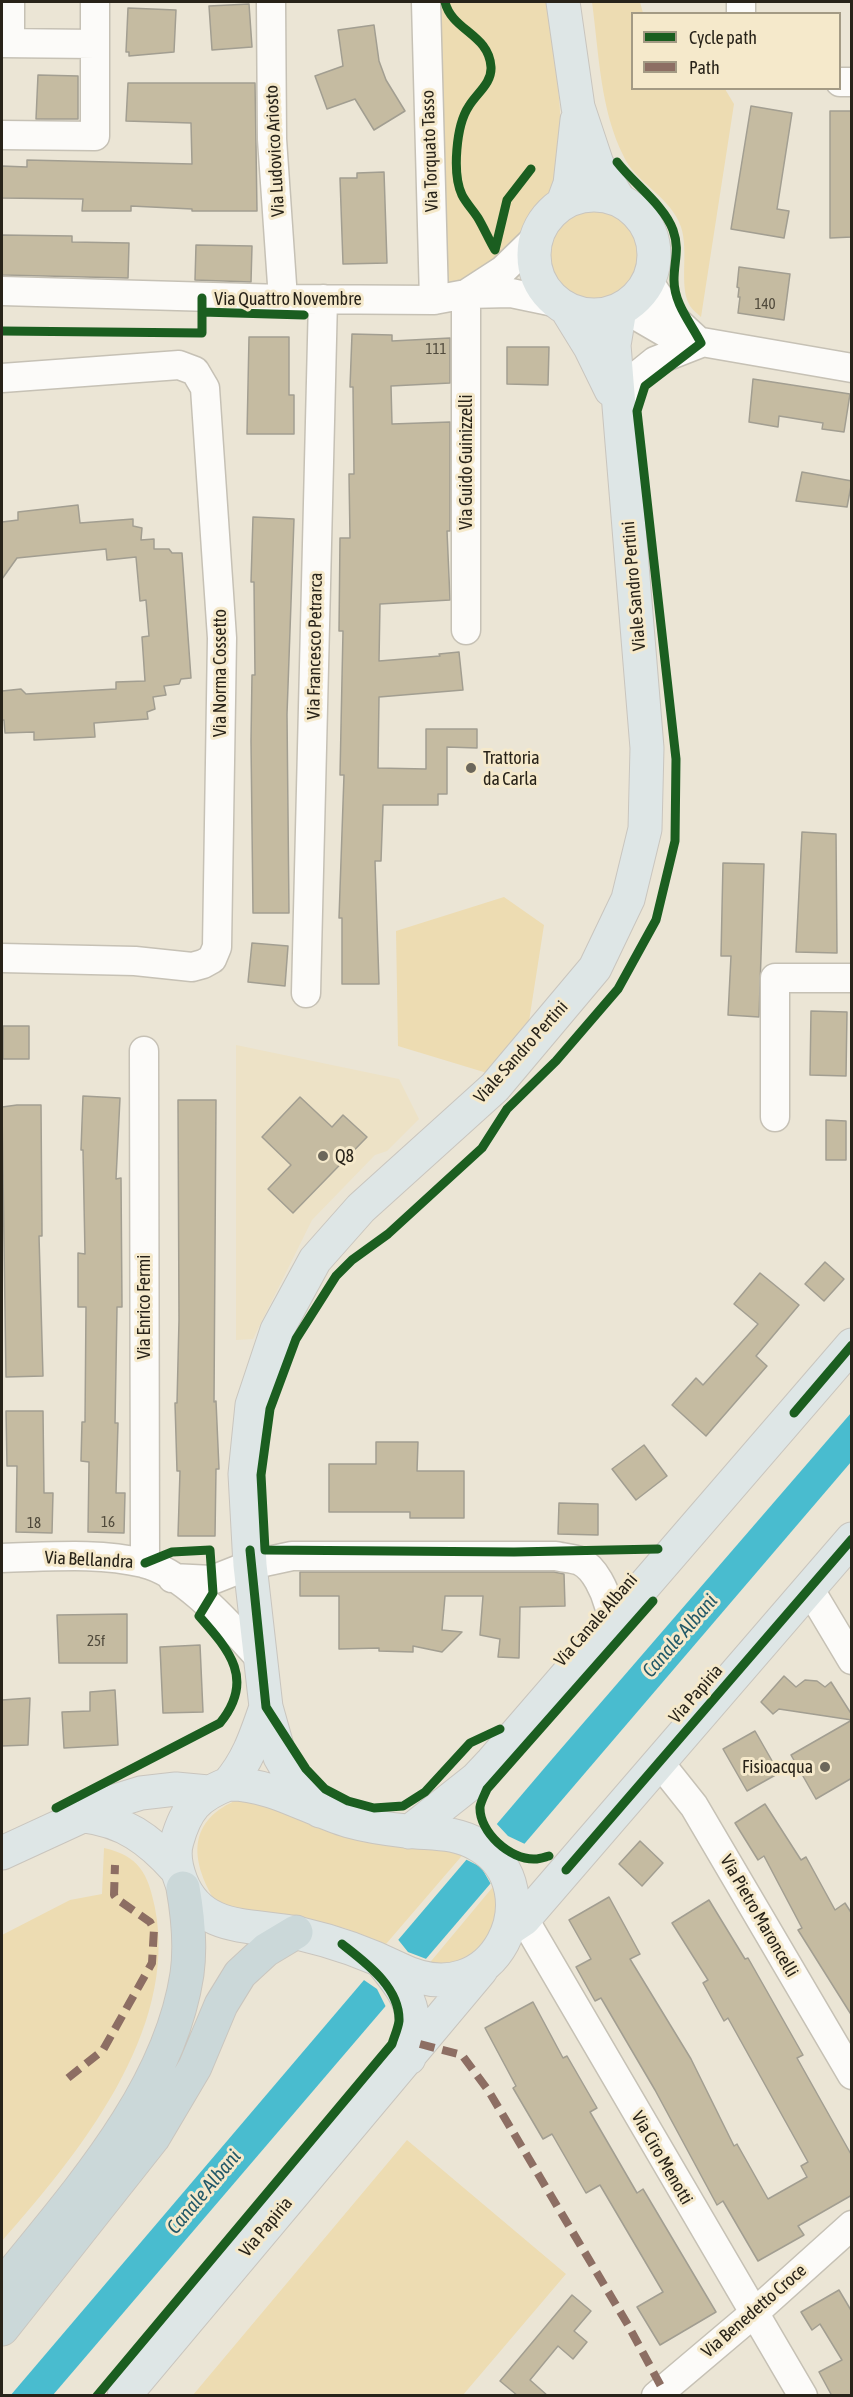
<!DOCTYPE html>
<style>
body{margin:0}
#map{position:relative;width:853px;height:2397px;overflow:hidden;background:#ebe5d5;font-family:"Asap Condensed",sans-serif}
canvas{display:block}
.frame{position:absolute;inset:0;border:3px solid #282319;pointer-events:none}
.legend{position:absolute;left:631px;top:12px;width:210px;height:78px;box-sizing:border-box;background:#f5e9cb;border:2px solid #a39a84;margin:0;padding:8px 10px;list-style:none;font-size:18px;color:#282319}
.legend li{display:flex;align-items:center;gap:12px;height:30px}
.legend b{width:30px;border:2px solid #a39a84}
</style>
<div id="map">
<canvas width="853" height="2397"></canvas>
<div class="frame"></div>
<ul class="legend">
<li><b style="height:8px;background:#1b5e20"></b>Cycle path</li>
<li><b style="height:8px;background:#8d6e63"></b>Path</li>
</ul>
</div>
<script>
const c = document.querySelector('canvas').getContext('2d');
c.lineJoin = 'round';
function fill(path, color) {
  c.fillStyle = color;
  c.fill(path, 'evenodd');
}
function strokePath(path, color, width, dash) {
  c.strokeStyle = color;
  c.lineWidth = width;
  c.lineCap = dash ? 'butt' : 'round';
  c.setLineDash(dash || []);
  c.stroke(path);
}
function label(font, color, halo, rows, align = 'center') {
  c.font = font + ' "Asap Condensed",sans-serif';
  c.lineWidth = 6;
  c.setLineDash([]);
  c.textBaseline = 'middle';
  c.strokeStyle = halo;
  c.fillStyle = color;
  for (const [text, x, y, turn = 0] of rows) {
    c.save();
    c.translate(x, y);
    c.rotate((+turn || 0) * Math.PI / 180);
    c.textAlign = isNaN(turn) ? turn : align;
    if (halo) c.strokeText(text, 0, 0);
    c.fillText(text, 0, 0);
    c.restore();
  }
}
const built = new Path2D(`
 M 236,1045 L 399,1079 L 419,1119 L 387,1151 L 375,1155 L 312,1220 L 253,1339 L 236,1340 Z`);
const green = new Path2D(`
 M 434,2 L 546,2 C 554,59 573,146 549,200 C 541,218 515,243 500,254 C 478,272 470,284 442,286 Z
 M 592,2 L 640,2 L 643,13 L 632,14 L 632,88 L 725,89 L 734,104 L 701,317 C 697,313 691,309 689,304 C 679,285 689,251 681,227 C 671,197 636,183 624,157 C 600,110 599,53 592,2 Z
 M544 254a49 49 0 1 1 98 0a49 49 0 1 1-98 0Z
 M 504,897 L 544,925 L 527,1034 L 487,1073 L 398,1046 L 396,931 Z
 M 239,1799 L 466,1851 L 386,1944 L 344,1928 L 249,1916 L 215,1901 C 189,1858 188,1820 239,1799 Z
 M 104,1848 C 139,1856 148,1873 155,1908 C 179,2031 78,2155 2,2241 L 2,1935 L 70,1900 L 102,1894 Z
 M 497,1882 L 500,1890 L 489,1940 L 460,1963 L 427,1966 Z
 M 407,2140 L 566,2274 L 463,2395 L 193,2395 Z`);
const water = new Path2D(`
 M 851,1413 L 851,1462 L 53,2395 L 10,2396 L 553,1758 Z`);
const pier = new Path2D(`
 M 494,1821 L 508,1836 L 527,1845 L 492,1886 L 481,1867 L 463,1858 Z
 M 396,1937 L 408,1952 L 429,1960 L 387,2009 L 377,1989 L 361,1978 Z`);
const building = new Path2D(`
 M 249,4 L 252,47 L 212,50 L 209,6 Z
 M 128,8 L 176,10 L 174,52 L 129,56 L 129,52 L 126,52 Z
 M 374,25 L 379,61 L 386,80 L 405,111 L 374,130 L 355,99 L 327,109 L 315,76 L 343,66 L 338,30 Z
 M 38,75 L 78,76 L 78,119 L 36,119 Z
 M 128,83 L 255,83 L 257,211 L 192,211 L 192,209 L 131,206 L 131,211 L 82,211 L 83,199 L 2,198 L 2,166 L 27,167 L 27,160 L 192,164 L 191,123 L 126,121 Z
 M 751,106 L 792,113 L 777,209 L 789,211 L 784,238 L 731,229 Z
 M 830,111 L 852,111 L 852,237 L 830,238 Z
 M 384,172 L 387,263 L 343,264 L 340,178 L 357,178 L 357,173 Z
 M 2,235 L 72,236 L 72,242 L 129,243 L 128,278 L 2,275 Z
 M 196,245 L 252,246 L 251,282 L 195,280 Z
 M 739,267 L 790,274 L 784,320 L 738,313 L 740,297 L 738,297 L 739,288 L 737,287 Z
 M 352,334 L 392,335 L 392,341 L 450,338 L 450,383 L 391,386 L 392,424 L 450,422 L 450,531 L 447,531 L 450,600 L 380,604 L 379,661 L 440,656 L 439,654 L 459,652 L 463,690 L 379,697 L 378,768 L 426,769 L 426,729 L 477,729 L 477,748 L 447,747 L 447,794 L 438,794 L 438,805 L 383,805 L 381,861 L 375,861 L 379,984 L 342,984 L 342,918 L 339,918 L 344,775 L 340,775 L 343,631 L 339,631 L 340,538 L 350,538 L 349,474 L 354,474 L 353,387 L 350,387 Z
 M 249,337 L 289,337 L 289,395 L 294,395 L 294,434 L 247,434 Z
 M 507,347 L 549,347 L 548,385 L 507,384 Z
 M 753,379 L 850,394 L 844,432 L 822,429 L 823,423 L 779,416 L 778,427 L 749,422 Z
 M 802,472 L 852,481 L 847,507 L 796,501 Z
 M 78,505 L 80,523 L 133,519 L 133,526 L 142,528 L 141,540 L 154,539 L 154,549 L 169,549 L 172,553 L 182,553 L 191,678 L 181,679 L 179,684 L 164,686 L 166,695 L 153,697 L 155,709 L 147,712 L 148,719 L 94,723 L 95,737 L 34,740 L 34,732 L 5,733 L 4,720 L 2,720 L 2,691 L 21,689 L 26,694 L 116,689 L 116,682 L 145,681 L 142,637 L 149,636 L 146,600 L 140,601 L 136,557 L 107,560 L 106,549 L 17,558 L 2,579 L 2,522 L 18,520 L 18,512 Z
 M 253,517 L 294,519 L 287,714 L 289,913 L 253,913 L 251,741 L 252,675 L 255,675 L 254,582 L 251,582 Z
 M 802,832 L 836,834 L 837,953 L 796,952 Z
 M 723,863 L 764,864 L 759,1017 L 728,1015 L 731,956 L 721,956 Z
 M 252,943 L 288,946 L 285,986 L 248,982 Z
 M 811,1011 L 847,1012 L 846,1076 L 810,1075 Z
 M 3,1026 L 29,1026 L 29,1059 L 3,1059 Z
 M 83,1096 L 120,1098 L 116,1179 L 121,1178 L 122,1307 L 117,1307 L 115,1423 L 118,1423 L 116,1493 L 125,1493 L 124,1533 L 88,1532 L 89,1462 L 81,1461 L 82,1422 L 85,1422 L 86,1307 L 78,1307 L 78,1253 L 85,1254 L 83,1150 L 81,1150 Z
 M 300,1097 L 332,1127 L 343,1115 L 367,1137 L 293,1213 L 268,1189 L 291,1165 L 262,1137 Z
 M 178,1100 L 216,1100 L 214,1402 L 216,1401 L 219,1469 L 216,1469 L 215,1536 L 178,1536 L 180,1471 L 177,1471 L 175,1403 L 177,1403 L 179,1320 Z
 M 17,1105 L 41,1105 L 42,1236 L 39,1236 L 43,1376 L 6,1377 L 2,1107 Z
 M 826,1120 L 846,1121 L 846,1160 L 826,1160 Z
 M 825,1262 L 844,1279 L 824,1301 L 805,1284 Z
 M 760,1273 L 799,1305 L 756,1356 L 767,1366 L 706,1436 L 672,1405 L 696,1378 L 703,1385 L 758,1324 L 734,1304 Z
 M 6,1411 L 43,1411 L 44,1493 L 53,1493 L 52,1533 L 16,1532 L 17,1466 L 7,1466 Z
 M 376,1442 L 418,1442 L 417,1471 L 464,1471 L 464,1518 L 410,1518 L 410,1512 L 329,1512 L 329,1464 L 376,1464 Z
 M 644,1445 L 667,1476 L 636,1500 L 612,1469 Z
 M 559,1503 L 598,1504 L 598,1535 L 558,1534 Z
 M 300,1572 L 554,1572 L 564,1574 L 565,1606 L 520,1607 L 519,1658 L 498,1657 L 500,1639 L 480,1635 L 483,1596 L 445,1596 L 442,1630 L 462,1632 L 442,1652 L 413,1646 L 413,1652 L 379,1651 L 379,1648 L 339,1649 L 339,1596 L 300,1596 Z
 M 127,1614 L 127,1663 L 59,1663 L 57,1615 Z
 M 200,1645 L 203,1712 L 163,1713 L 160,1647 Z
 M 784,1676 L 796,1687 L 805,1680 L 817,1681 L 825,1687 L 831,1682 L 852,1715 L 852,1720 L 779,1709 L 773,1714 L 761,1702 Z
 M 115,1690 L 118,1745 L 64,1748 L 62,1712 L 90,1711 L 90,1692 Z
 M 30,1698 L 28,1745 L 2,1746 L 2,1700 Z
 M 852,1720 L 852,1778 L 816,1799 L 791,1755 Z
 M 755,1731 L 779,1773 L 747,1791 L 723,1749 Z
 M 765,1804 L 801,1860 L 806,1857 L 835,1910 L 845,1903 L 852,1914 L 852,2016 L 798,1930 L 802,1928 L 764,1856 L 758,1860 L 735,1823 Z
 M 640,1841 L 663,1863 L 642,1886 L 619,1864 Z
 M 609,1897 L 640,1954 L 630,1959 L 691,2059 L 734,2146 L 737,2144 L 768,2199 L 807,2177 L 801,2166 L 808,2162 L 728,2018 L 724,2021 L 703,1983 L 708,1980 L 672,1923 L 709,1900 L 745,1959 L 748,1958 L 803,2055 L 797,2058 L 852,2156 L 852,2195 L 798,2226 L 804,2235 L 758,2261 L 723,2201 L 717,2205 L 655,2090 L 601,1998 L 595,2001 L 576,1967 L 591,1959 L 569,1920 Z
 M 533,2002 L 563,2058 L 567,2056 L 597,2108 L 590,2112 L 637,2193 L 643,2189 L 716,2312 L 660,2345 L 637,2307 L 663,2292 L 600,2185 L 586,2193 L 552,2134 L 543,2139 L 513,2088 L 516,2086 L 485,2028 Z
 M 839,2290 L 852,2312 L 852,2396 L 832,2396 L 819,2372 L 842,2360 L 820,2324 L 812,2330 L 801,2312 Z
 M 572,2295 L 591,2311 L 574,2331 L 587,2342 L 573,2359 L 558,2346 L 530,2380 L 548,2396 L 518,2396 L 500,2381 Z`);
const minor = new Path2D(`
 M 271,2 L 272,139 L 283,299
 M 426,2 L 434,300
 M 741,2 L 741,14
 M 2,43 L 95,44
 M 10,43 L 10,2
 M 840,82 L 852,82
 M 2,135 L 95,136 L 95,2
 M 648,280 L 671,316 L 697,340
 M 2,291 L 283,299 L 434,300 L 466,294 L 511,293 L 559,303
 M 466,294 L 503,270 L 535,239
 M 623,308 L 673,337 L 852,368
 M 2,378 L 179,365 L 195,371 L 205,388 L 222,638 L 217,947 L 212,959 L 203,964 L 192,967 L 135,961 L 2,958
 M 619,407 L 634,378 L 655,361 L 701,343
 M 466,630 L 466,294
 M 306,993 L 323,299
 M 144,1051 L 145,1563
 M 775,1117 L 775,978 L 852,978
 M 2,1558 C 48,1557 98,1552 143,1563 C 184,1572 231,1627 259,1657
 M 172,1578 L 212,1580 L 250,1565 L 292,1556 L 556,1556 C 563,1558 573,1558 580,1561 C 595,1568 605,1591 609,1606
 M 809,1588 L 852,1660
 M 659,1762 L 694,1806 L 852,2075
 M 524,1919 L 803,2396
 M 656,2396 L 753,2314 L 852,2225`);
const major = new Path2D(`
 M 563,2 L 578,107 L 597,164 L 619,200
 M534 255a60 60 0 1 1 120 0a60 60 0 1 1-120 0Z
 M 563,203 L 570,184 L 577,120
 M 566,308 L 590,347 L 611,390
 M 228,1784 C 270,1783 309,1809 349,1821 C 367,1826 387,1829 406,1831 C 434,1834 455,1831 480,1846 C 551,1889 497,2018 399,1969 C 367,1953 336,1942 301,1934 C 256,1923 202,1935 181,1881 C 176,1868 173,1854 177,1841 C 186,1809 197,1796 228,1784 Z
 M 228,1784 C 248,1761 256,1736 266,1707
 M 320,1811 L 291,1776 L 280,1757 L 266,1707 L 250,1565 L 245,1474 L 252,1405 L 277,1330 L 315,1260 L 361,1208 L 495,1087 L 595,968 L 628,899 L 645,829 L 647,748 L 614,345 L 620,309
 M 84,1816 C 124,1821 149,1839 176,1869
 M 409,1832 L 476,1779 L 492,1762 L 852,1345
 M 2,1853 L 115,1801 L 141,1793 L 176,1789 L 208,1792
 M 509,1929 L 524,1919 L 852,1539
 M 382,1962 C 413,2001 417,2009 409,2058
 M 124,2396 L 481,1970`);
const highway = new Path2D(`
 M 2,2286 C 74,2196 169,2093 187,1974 C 191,1945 188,1916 183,1888
 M 2,2329 L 153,2138 L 195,2067 L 221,2005 L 240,1974 L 266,1950 L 296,1932`);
const quiet = new Path2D(`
 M 420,2044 L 462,2055 L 488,2090 L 628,2325 L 663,2390
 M 68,2078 L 103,2050 L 152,1963 L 154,1929 L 150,1922 L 117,1899 L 114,1895 L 115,1865`);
const cycleway = new Path2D(`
 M 445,2 C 452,31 489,34 491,67 C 492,83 477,93 469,106 C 456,125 452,174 462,195 C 466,203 473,210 478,218 C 484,228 489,240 495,250
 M 617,162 C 634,184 664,205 673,230 C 680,250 674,260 674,280 C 674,304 691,323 701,343 L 645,386 L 637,411 L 676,759 L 675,841 L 656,920 L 618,989 L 556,1061 L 507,1109 L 482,1148 L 388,1234 L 352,1260 L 336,1276 L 296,1339 L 270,1409 L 261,1475 L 265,1550 L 514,1552 L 658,1549
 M 495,250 L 507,200 L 531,169
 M 202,312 L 304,315
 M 2,331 L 202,333 L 202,298
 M 794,1413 L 852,1345
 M 250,1550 L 266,1707 L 306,1769 L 325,1789 L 348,1801 L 374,1808 L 403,1806 L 425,1792 L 470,1743 L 500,1729
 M 56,1808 L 220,1723 C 255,1680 230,1651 199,1616 L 213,1593 L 210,1550 L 172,1552 L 145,1563
 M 549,1856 C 545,1857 539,1859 535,1859 C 510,1860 479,1832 480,1807 C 481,1801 485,1794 487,1789 L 653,1601
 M 566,1870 L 852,1539
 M 97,2396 L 392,2044 C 394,2037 398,2029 399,2021 C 400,1987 366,1963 342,1944`);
const markers = [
 [471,768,6,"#6c675b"],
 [323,1156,6,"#6c675b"],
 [825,1767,6,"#6c675b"]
];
const numberNames = [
 ["140",765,304],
 ["111",436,349],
 ["16",108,1522],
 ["18",34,1523],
 ["25f",96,1641]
];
const streetNames = [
 ["Via Ludovico Ariosto",275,151,-93],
 ["Via Torquato Tasso",430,151,-92],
 ["Via Quattro Novembre",288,299],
 ["Via Guido Guinizzelli",466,462,-90],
 ["Viale Sandro Pertini",634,586,-95],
 ["Via Francesco Petrarca",315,646,-89],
 ["Via Norma Cossetto",220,673,-90],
 ["Viale Sandro Pertini",521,1052,-48],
 ["Via Enrico Fermi",144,1307,-90],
 ["Via Bellandra",89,1560,3],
 ["Via Canale Albani",596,1620,-49],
 ["Via Papiria",696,1694,-49],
 ["Via Pietro Maroncelli",759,1916,60],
 ["Via Ciro Menotti",662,2158,60],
 ["Via Papiria",266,2227,-50],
 ["Via Benedetto Croce",754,2311,-41]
];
const poiNames = [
 ["Trattoria",483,758],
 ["da Carla",483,779],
 ["Q8",335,1156],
 ["Fisioacqua",813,1767,"right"]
];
const waterNames = [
 ["Canale Albani",680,1636,-49],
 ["Canale Albani",204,2192,-50]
];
fill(built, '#ede2c6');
fill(green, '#eddcb2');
fill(water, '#49bccf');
fill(pier, '#ebe5d5');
fill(building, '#c5bba1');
strokePath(building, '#a29e91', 1.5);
strokePath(minor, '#c6c1b5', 31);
strokePath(major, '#c9c5be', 35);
strokePath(highway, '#c9c5be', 35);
strokePath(minor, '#fcfbf9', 28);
strokePath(major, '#dee6e6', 33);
strokePath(highway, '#cbd8d9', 33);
strokePath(quiet, '#8d6e63', 8, [15, 8]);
strokePath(cycleway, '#1b5e20', 9);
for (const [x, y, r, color] of markers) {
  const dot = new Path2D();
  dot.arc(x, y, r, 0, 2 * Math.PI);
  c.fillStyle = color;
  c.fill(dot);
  strokePath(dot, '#f5e9cb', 2);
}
label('15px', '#4f493b', null, numberNames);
label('18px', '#282319', '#f5e9cb', streetNames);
label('18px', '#282319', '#f5e9cb', poiNames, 'left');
label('italic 20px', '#235968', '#f5e9cb', waterNames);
</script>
